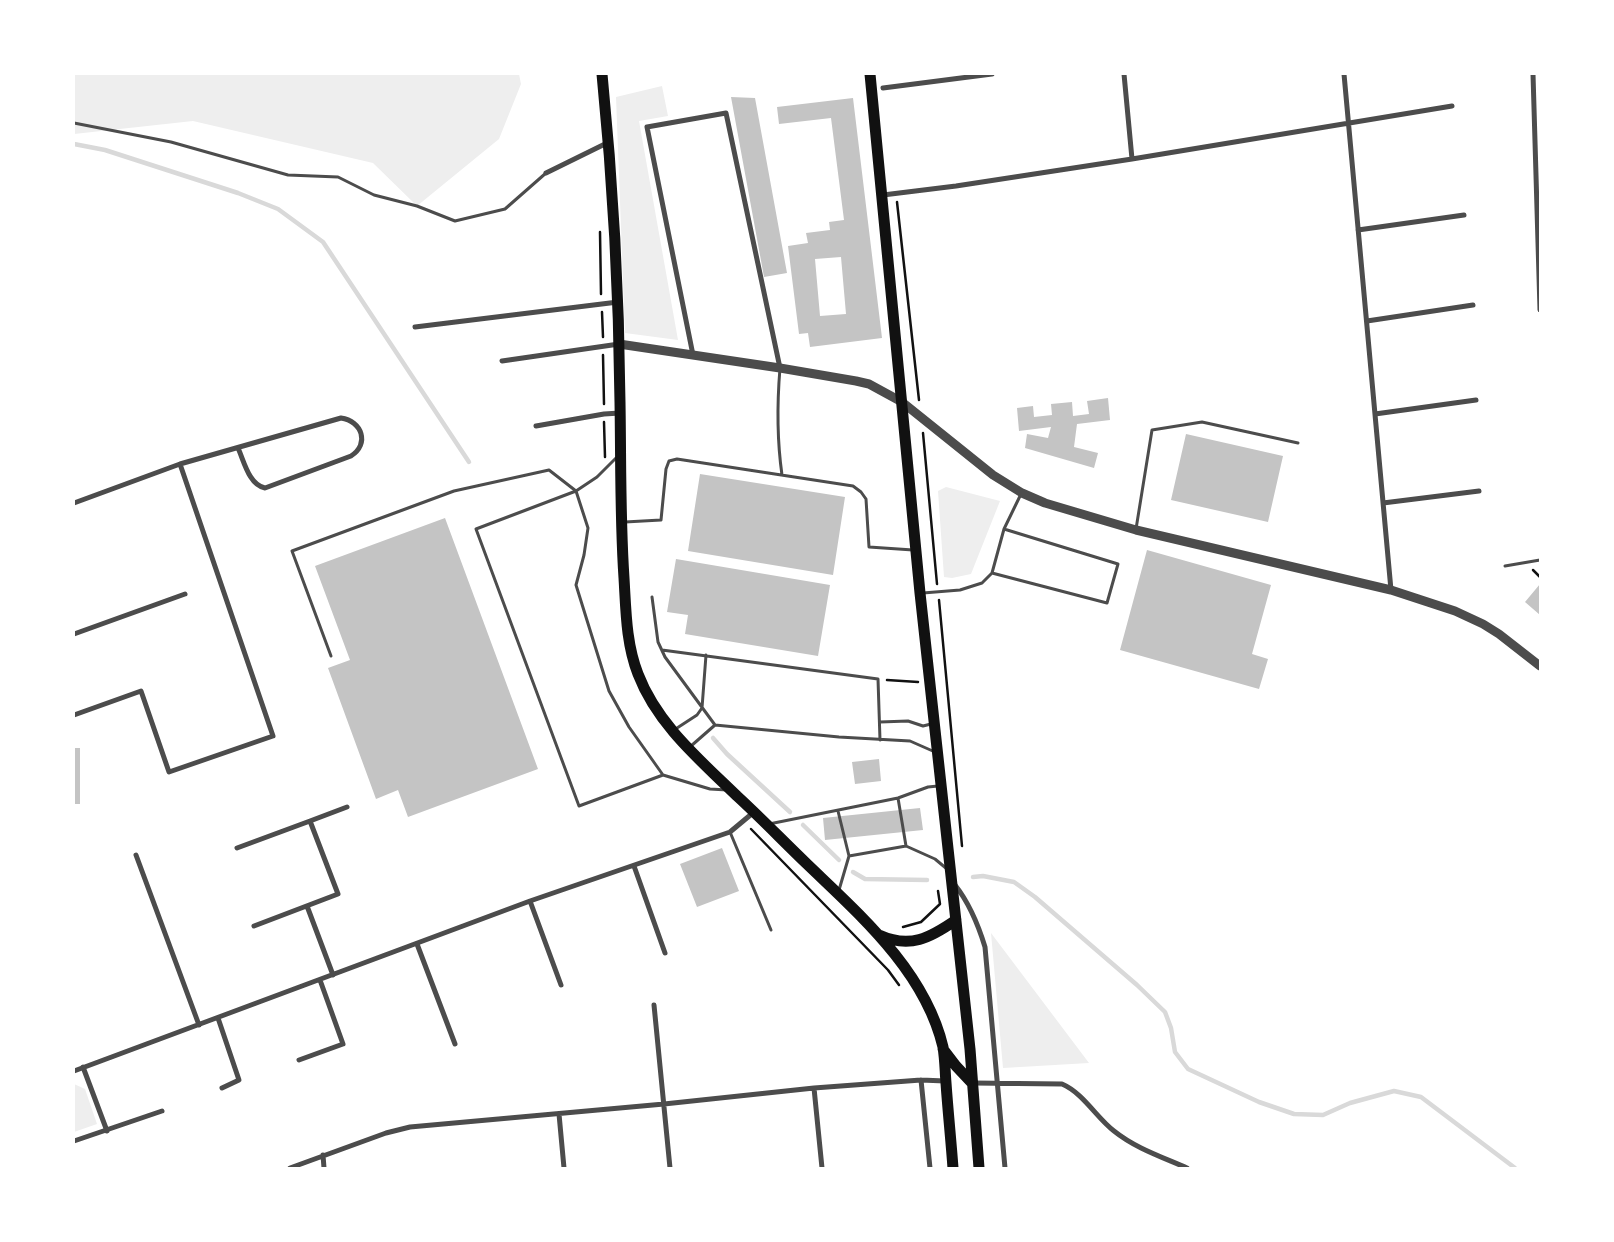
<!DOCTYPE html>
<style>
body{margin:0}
#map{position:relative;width:1614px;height:1242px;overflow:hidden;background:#fff;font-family:Figtree,sans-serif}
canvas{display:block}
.frame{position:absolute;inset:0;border:75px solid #fff;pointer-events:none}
</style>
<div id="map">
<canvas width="1614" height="1242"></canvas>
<div class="frame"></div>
</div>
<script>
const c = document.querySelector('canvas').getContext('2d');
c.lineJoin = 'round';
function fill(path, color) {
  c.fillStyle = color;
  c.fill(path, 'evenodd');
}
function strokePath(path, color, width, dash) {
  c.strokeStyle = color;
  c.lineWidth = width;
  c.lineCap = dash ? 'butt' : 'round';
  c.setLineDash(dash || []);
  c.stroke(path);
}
const green = new Path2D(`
 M 74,74 L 519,74 L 521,84 L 499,139 L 417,206 L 373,163 L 193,121 L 74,134 Z
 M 662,86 L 668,116 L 639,121 L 678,340 L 625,333 L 616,97 Z
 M 946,487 L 1000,501 L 971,574 L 952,578 L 944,577 L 938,491 Z
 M 991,933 L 1089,1063 L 1003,1068 Z
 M 74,1084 L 85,1089 L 97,1124 L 74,1132 Z`);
const stream = new Path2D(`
 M 74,144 L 105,150 L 238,193 L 278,209 L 323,242 L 469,462
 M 713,738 L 727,754 L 790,812
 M 803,825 L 839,860
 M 853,872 L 865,879 L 927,880
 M 973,877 L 983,876 L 1014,882 L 1035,897 L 1137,985 L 1165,1012 L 1171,1028 L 1175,1052 L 1188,1069 L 1259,1102 L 1294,1114 L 1323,1115 L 1350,1103 L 1394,1091 L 1421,1097 L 1515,1168`);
const building = new Path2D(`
 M 731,97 L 755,98 L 787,273 L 764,277 Z
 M 853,98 L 882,338 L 810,347 L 808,333 L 799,334 L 788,246 L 808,243 L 806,233 L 830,230 L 829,222 L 844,220 L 831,118 L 779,124 L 777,107 ZM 841,257 L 846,314 L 820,316 L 815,259 Z
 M 1108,398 L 1110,420 L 1077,424 L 1074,447 L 1098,453 L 1094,468 L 1025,448 L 1027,434 L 1048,438 L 1051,427 L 1019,431 L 1017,408 L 1033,406 L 1034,417 L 1052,415 L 1051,404 L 1072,402 L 1073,416 L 1089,414 L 1087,401 Z
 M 1186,434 L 1283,456 L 1268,522 L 1171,500 Z
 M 700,474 L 845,497 L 833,575 L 688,551 Z
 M 445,518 L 538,769 L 408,817 L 398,790 L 376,799 L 328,668 L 350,660 L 315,566 Z
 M 1147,550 L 1271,585 L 1252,654 L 1268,659 L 1259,689 L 1120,650 Z
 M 676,559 L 830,585 L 818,656 L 685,634 L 688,615 L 667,612 Z
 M 1540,584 L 1540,615 L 1525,602 Z
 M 74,748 L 80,748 L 80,804 L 74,804 Z
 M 879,759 L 881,781 L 855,784 L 852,762 Z
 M 920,808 L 923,830 L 825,840 L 823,818 Z
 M 722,848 L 739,891 L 697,907 L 680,864 Z`);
const path = new Path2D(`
 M 897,202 L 919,400
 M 600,232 L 601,294
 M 602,312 L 603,337
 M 603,355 L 604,404
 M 604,422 L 605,457
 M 923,433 L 937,584
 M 1533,570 L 1540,577
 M 939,600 L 962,846
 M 887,680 L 918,682
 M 751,829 L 888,970 L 899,985
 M 903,927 L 921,922 L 940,904 L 938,891`);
const service = new Path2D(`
 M 74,123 L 171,142 L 288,175 L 338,177 L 374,195 L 417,206 L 455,221 L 505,209 L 546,173
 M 780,368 C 777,404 777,440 782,475
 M 616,458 L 597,477 L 576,491 L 476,529 L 579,806 L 663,775 L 710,789 L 727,790
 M 625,522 L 661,520 L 666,469 L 669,461 L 677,459 L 853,486 L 861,492 L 866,499 L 869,547 L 913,550
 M 1136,529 L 1152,430 L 1202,422 L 1298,443
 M 1505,566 L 1540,560
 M 992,573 L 1107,603 L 1118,564 L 1004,529
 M 923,593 L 960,590 L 982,583 L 992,573 L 1004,529 L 1021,494
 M 652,597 L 658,642 L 665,657 L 715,725 L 839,737 L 910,741 L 935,752
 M 662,650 L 878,679 L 880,740
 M 331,656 L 292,551 L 454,491 L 549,470 L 576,491 L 588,528 L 584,555 L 576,585 L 609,691 L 629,727 L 663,775
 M 880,722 L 908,721 L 923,726 L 931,724
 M 674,730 L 697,715 L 702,708 L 706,655
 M 691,746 L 715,725
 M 898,798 L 906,846
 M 838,811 L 849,856 L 839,890
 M 769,824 L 898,798 L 928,787 L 938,786
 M 730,832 L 771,930
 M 849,856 L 906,846 L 935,859 L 947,869`);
const minor = new Path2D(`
 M 1124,74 L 1132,159
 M 1344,74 L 1391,590
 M 1533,74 L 1540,310
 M 883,88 L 992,74
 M 546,173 L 609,142
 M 883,195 L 956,186 L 1132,159 L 1452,106
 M 1358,230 L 1464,215
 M 1367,321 L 1473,305
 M 415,327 L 618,302
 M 693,355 L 647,127 L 726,113 L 780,368
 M 502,361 L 619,344
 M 1375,414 L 1476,400
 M 536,426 L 604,414 L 620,413
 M 74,503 L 180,464 L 341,418 C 362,421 370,444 351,456 L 265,488 C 249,485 244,461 238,448
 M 1383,503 L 1479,491
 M 74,634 L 185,594
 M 74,715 L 141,691 L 169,772 L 273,736 L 180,464
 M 310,821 L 347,807
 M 237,848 L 310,821 L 338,894 L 254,926
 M 136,855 L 199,1025
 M 634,866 L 665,953
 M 955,885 C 970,904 978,924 985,947 L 1005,1168
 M 530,901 L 561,985
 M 307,906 L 333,975
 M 417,944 L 455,1044
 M 654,1005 L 670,1168
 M 218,1018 L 239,1080 L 222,1088
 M 299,1060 L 343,1044 L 320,980
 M 83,1067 L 107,1131
 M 74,1071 L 530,901 L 730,832 L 754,812
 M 921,1080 L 930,1168
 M 973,1083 L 1062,1084 C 1083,1093 1096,1117 1114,1131 C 1135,1148 1162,1157 1187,1168
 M 814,1088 L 822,1168
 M 559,1114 L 564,1168
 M 74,1141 L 162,1111
 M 323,1155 L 324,1168
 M 290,1168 L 386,1133 L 410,1127 L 664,1104 L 814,1088 L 921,1080 L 945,1081`);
const tertiary = new Path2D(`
 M 619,344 L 780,368 L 856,381 L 869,384 L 902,402 L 993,475 L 1022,493 L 1045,503 L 1136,530 L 1391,590 L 1455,611 L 1483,624 L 1499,634 L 1540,666`);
const primary = new Path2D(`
 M 602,74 C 613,183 619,292 620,402 C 621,461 620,519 624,578 C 626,611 626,643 638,674 C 657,724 700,760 737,796 C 761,818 783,841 807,864 C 860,915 925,971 943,1047 C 945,1059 945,1071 946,1083 C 948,1112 951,1140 953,1168
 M 870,74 L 920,593 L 970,1049 L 979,1168
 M 879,935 C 910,949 930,938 956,920
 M 943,1049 L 956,1066 L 972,1083`);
fill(green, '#eee');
strokePath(stream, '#d9d9d9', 4.5);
fill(building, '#c4c4c4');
strokePath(path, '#111', 2.5);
strokePath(service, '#4c4c4c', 3);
strokePath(minor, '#4c4c4c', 5);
strokePath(tertiary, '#4c4c4c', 9);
strokePath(primary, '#111', 11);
</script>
